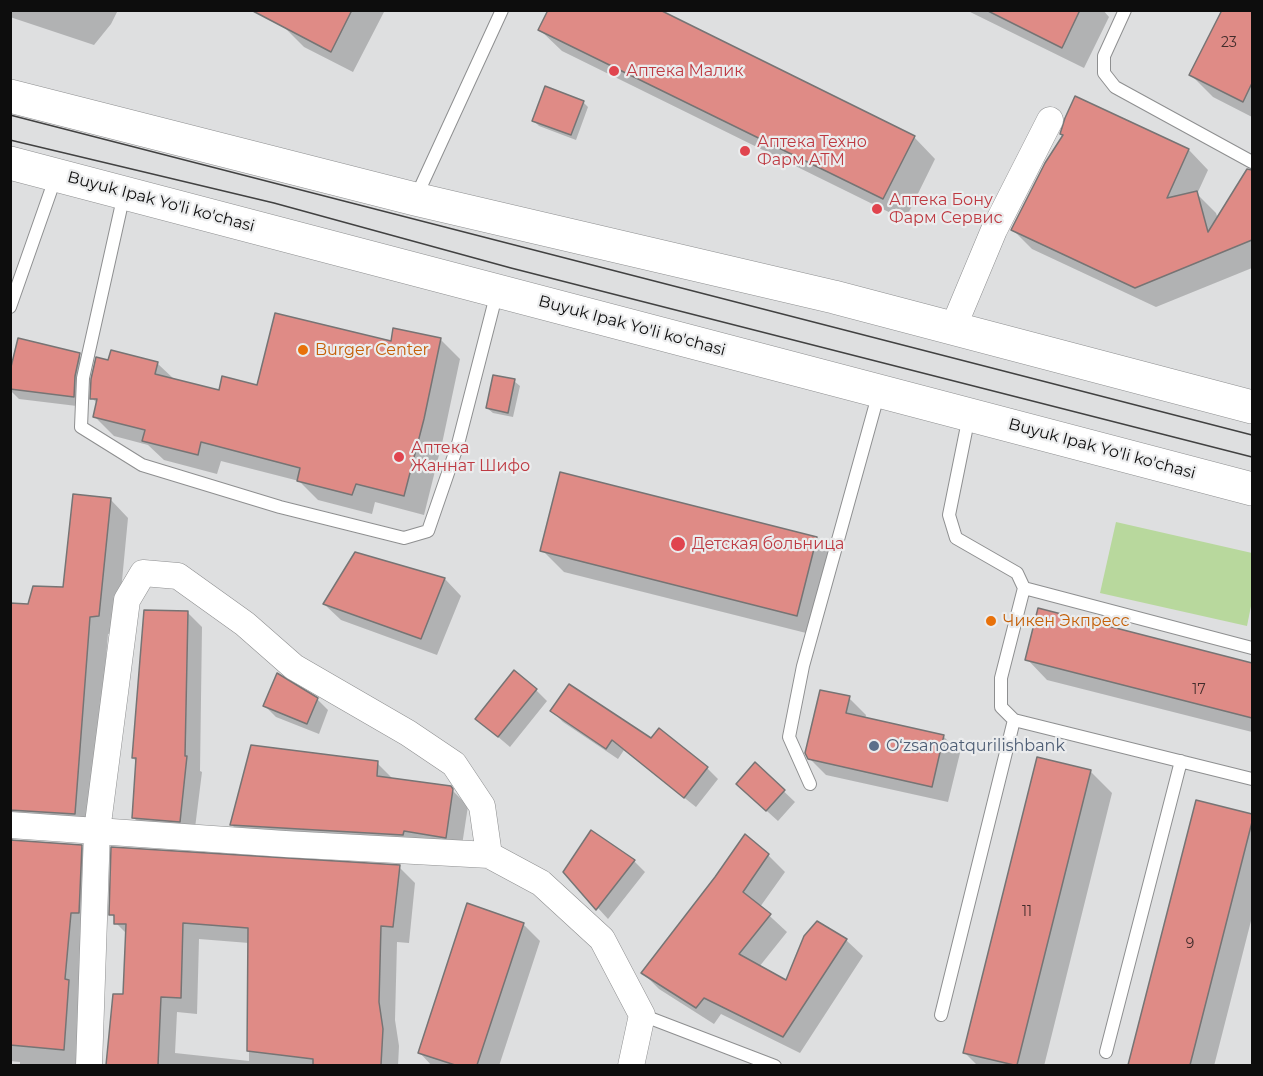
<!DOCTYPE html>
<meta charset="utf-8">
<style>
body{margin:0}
#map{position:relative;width:1263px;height:1076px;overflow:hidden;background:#dedfe0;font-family:Montserrat,sans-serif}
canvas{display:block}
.frame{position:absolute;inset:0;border:12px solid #0d0d0d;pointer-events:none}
</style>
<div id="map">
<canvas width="1263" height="1076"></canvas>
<div class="frame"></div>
</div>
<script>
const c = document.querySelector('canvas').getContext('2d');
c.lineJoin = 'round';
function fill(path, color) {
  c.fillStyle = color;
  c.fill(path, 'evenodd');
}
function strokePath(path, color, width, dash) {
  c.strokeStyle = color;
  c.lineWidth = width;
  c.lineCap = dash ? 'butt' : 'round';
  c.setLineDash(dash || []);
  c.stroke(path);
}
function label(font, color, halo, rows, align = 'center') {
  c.font = font + ' Montserrat,sans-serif';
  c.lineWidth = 4.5;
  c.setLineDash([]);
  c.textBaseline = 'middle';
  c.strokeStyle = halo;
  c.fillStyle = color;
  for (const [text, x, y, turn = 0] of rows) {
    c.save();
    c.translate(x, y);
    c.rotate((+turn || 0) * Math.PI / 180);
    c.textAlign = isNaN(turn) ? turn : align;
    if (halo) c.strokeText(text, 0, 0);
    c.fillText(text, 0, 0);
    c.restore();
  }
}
const green = new Path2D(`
 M 1116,522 L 1252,553 L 1252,601 L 1247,626 L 1100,593 Z`);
const shadow = new Path2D(`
 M 10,10 L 118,10 L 111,24 L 94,45 L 10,17 Z
 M 290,10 L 385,10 L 353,72 L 304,47 L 283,26 Z
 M 966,10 L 1103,10 L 1109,17 L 1084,68 Z
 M 1223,10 L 1252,10 L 1252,117 L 1213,97 L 1191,75 Z
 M 540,30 L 914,137 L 935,159 L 905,220 L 562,51 Z
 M 1075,98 L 1189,150 L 1208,170 L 1197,194 L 1216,213 L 1218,219 L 1244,177 L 1252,182 L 1252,268 L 1156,307 L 1032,249 L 1013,230 L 1064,136 Z
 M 583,102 L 588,107 L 576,140 L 539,126 L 534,121 Z
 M 441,340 L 460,359 L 443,439 L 424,515 L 375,502 L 372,514 L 318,500 L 299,481 L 221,461 L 217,474 L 164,460 L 148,445 L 114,436 L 94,416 L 98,404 L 92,398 L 109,362 L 112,351 L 158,364 L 175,380 L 220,392 L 258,387 L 392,343 Z
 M 79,355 L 90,366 L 85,407 L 19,399 L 10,390 L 10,378 Z
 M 514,381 L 520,386 L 513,417 L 493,413 L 487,408 Z
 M 111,500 L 128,518 L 117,633 L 108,634 L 92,832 L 15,834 L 12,842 L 81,846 L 99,864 L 82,1066 L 20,1066 L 20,1062 L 10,1061 L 10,605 L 29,606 L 64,588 Z
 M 816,538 L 838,560 L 818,636 L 564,572 L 542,550 Z
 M 445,579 L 461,596 L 437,655 L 341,620 L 324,604 Z
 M 1039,610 L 1252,664 L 1252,732 L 1047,680 L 1027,659 Z
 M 187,612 L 202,627 L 200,771 L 202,772 L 194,836 L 149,833 L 134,818 L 137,762 L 133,758 Z
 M 536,690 L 547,701 L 510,747 L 477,719 Z
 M 849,698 L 866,715 L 865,719 L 943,736 L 960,753 L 948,802 L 826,775 L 809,758 Z
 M 317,699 L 328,710 L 319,734 L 276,717 L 265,706 Z
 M 552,711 L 651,740 L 707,768 L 718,779 L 696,807 L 624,750 L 618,759 L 563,722 Z
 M 377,763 L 393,779 L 450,788 L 468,806 L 461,852 L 247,840 L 232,825 Z
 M 755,764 L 795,802 L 778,821 L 749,795 Z
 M 1090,771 L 1112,793 L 1044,1066 L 978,1066 L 965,1053 Z
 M 1197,801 L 1252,816 L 1252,917 L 1214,1066 L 1129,1066 Z
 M 591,832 L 634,861 L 645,872 L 608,919 L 565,872 Z
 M 768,855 L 785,872 L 760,907 L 787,932 L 759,967 L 786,982 L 846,940 L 863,956 L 800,1053 L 721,1014 L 714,1024 L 659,989 L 643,973 Z
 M 399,867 L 415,883 L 409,943 L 397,942 L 395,1020 L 399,1046 L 398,1066 L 108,1066 L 114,995 L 124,996 L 127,934 L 116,923 L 116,919 L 111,914 ZM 199,939 L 249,943 L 249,1061 L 175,1053 L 177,1012 L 197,1014 Z
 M 523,924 L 540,941 L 499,1066 L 432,1066 L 420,1053 Z`);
const building = new Path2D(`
 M 251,10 L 352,10 L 331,52 Z
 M 548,10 L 660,10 L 915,136 L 883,199 L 538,30 Z
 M 986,10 L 1080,10 L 1062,48 Z
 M 1222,10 L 1252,10 L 1252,83 L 1243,102 L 1189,75 Z
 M 545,86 L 584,101 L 571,135 L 532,121 Z
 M 1075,96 L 1189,149 L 1167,198 L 1197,191 L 1208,232 L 1247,169 L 1252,170 L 1252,240 L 1135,288 L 1011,230 L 1045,163 L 1063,135 L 1060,134 L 1065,118 Z
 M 275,313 L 391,341 L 393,328 L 441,338 L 424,419 L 404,496 L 356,484 L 352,495 L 297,481 L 300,468 L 201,442 L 198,455 L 142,441 L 145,430 L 93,417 L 97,399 L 90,399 L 91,379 L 96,357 L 108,360 L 111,350 L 158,362 L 155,374 L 219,390 L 222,376 L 257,385 Z
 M 18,338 L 80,353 L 75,376 L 74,397 L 10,389 L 10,371 Z
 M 493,375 L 515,379 L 508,413 L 486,408 Z
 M 560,472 L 817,537 L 797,616 L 540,551 Z
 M 73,494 L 111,498 L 99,616 L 90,617 L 75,814 L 10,810 L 10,603 L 28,604 L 33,586 L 63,587 Z
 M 355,552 L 445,578 L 421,639 L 323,604 Z
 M 1038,608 L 1252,663 L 1252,718 L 1025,660 Z
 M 144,610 L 188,611 L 185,756 L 187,756 L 180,822 L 132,818 L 136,758 L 132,758 Z
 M 514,670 L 537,689 L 498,737 L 475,719 Z
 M 277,673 L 318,698 L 307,724 L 263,706 Z
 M 569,684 L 651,738 L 659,728 L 708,767 L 684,798 L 612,740 L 606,749 L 550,711 Z
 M 820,690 L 850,696 L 846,713 L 944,735 L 932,787 L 808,759 L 805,753 Z
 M 251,745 L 378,761 L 377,776 L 451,786 L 453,789 L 446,838 L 404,831 L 403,835 L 230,825 Z
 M 1037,757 L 1091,770 L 1017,1065 L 1014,1065 L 963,1053 Z
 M 755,762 L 785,790 L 766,811 L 736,784 Z
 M 1196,800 L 1252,814 L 1252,822 L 1190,1065 L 1128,1065 Z
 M 591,830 L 635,860 L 596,910 L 563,872 Z
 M 745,834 L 769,854 L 743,892 L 771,914 L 739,954 L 786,980 L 804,936 L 817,921 L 847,939 L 783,1037 L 704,998 L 696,1008 L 641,973 L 715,877 Z
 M 10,840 L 82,845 L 79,913 L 71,913 L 65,979 L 69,980 L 64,1050 L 10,1045 Z
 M 111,847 L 400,865 L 393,927 L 381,926 L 379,1002 L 383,1029 L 381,1065 L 313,1065 L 313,1059 L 247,1051 L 248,928 L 183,923 L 181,998 L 161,997 L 158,1065 L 106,1065 L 113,994 L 123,994 L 126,924 L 114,924 L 114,915 L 109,915 Z
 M 467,903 L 524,923 L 477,1065 L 455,1065 L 418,1053 Z`);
const service = new Path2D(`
 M 1125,10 L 1104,56 L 1104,73 L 1115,87 L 1252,162
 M 124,194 L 83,378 L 81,427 L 142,465 L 280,507 L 404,538 L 428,531 L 458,444 L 497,292
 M 416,197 L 502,10
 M 10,307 L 56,176
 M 969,416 L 949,515 L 956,538 L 1017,573 L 1024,588 L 1001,678 L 1001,707 L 1014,720 L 1252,779
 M 1024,588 L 1252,648
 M 810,784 L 789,737 L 803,666 L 879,392
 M 642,1015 L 775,1066
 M 941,1015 L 1014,720
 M 1106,1052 L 1181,761`);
const minor = new Path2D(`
 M 953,328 L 994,230 L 1050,120
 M 10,825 L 285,844 L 489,855 L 541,883 L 602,939 L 642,1015 L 631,1066
 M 89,1066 L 97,831 L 127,600 L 143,573 L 178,576 L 245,624 L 294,667 L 408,733 L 454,764 L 482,806 L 489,855`);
const secondary = new Path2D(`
 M 10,96 L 415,199 L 834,297 L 1252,407
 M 10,163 L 1252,489`);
const tram = new Path2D(`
 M 10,115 L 1252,435
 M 10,140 L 274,203 L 511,268 L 1252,457`);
const markers = [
 [614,71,6,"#e0444e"],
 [745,151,6,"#e0444e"],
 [877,209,6,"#e0444e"],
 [303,350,6,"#e8710a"],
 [399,457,6,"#e0444e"],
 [678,544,8,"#e0444e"],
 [991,621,6,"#e8710a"],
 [874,746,6,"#5c6f8a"]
];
const numberNames = [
 ["23",1229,43],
 ["17",1199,690],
 ["11",1027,912],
 ["9",1190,944]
];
const healthNames = [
 ["Аптека Малик",626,71],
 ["Аптека Техно",757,142],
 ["Фарм АТМ",757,160],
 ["Аптека Бону",889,200],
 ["Фарм Сервис",889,218],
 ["Аптека",411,448],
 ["Жаннат Шифо",411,466],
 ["Детская больница",692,544]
];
const streetNames = [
 ["Buyuk Ipak Yo'li ko'chasi",161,202,15],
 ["Buyuk Ipak Yo'li ko'chasi",632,326,15],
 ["Buyuk Ipak Yo'li ko'chasi",1102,449,15]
];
const foodNames = [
 ["Burger Center",315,350],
 ["Чикен Экпресс",1003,621]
];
const serviceNames = [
 ["Oʻzsanoatqurilishbank",886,746]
];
fill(green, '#b8d89d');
fill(shadow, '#0003');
fill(building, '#df8b86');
strokePath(building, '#767474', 1.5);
strokePath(service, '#8e8f90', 14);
strokePath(minor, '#8e8f90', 27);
strokePath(secondary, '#8e8f90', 34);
strokePath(service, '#fff', 12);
strokePath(minor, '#fff', 26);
strokePath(secondary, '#fff', 33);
strokePath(tram, '#414141', 1.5);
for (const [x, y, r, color] of markers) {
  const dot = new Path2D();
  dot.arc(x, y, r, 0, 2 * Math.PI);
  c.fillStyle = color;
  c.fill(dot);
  strokePath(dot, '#ebeced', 2);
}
label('14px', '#422c2b', null, numberNames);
label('16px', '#be3a42', '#ebeced', healthNames, 'left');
label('16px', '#0d0d0d', '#ebeced', streetNames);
label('16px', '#c56008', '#ebeced', foodNames, 'left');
label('16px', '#4e5e75', '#ebeced', serviceNames, 'left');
</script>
